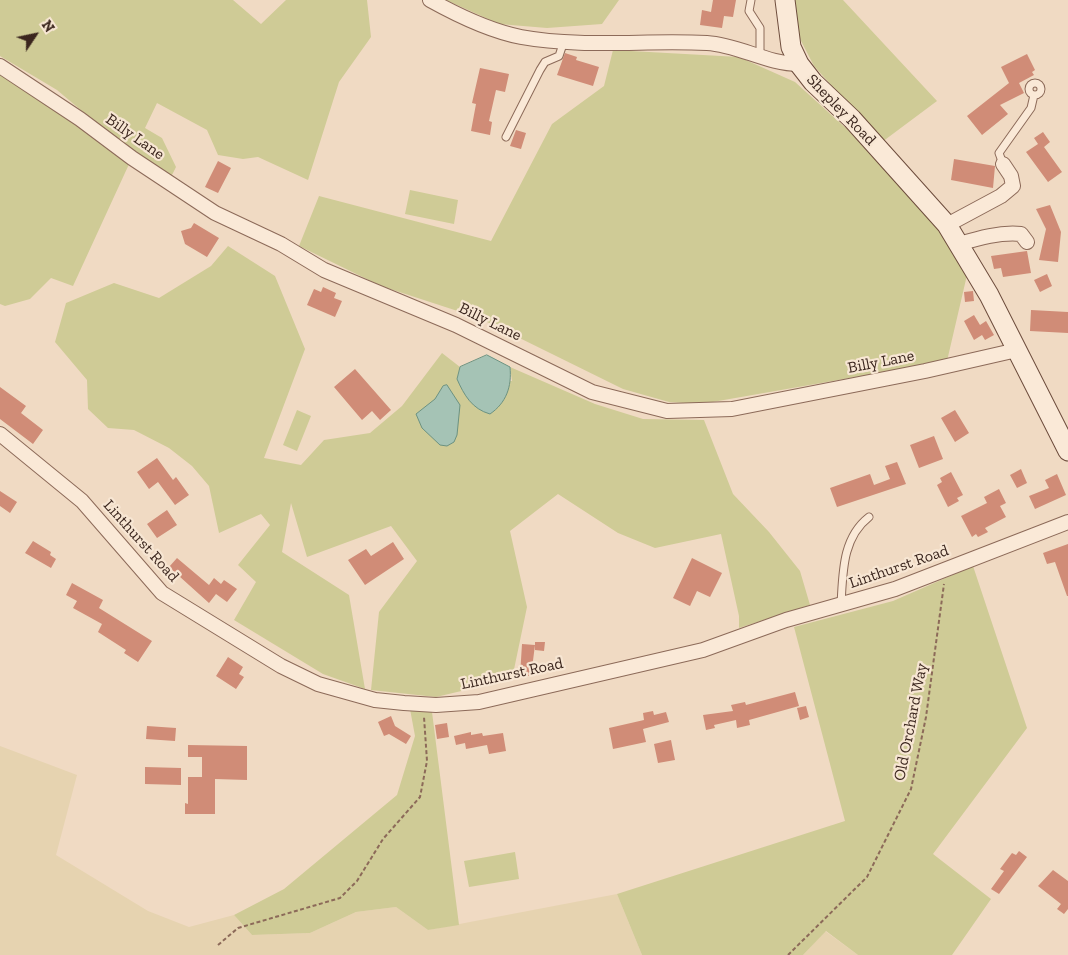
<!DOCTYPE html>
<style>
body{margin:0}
#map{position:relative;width:1068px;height:955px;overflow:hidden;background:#f0dac3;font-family:"Zilla Slab",serif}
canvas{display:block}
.north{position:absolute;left:10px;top:10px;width:50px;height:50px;-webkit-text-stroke:4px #f7e6d3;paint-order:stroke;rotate:56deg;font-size:14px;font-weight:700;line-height:20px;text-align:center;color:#3b261e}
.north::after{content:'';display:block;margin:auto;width:18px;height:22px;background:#3b261e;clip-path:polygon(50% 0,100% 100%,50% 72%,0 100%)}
</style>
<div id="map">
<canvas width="1068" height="955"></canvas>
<div class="north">N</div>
</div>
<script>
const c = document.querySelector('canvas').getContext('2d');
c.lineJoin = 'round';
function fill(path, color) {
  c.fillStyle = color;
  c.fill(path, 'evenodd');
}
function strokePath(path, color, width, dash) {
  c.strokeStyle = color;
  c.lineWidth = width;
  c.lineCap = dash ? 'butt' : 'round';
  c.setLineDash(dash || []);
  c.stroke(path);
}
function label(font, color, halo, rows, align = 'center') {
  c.font = font + ' "Zilla Slab",serif';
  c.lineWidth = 4.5;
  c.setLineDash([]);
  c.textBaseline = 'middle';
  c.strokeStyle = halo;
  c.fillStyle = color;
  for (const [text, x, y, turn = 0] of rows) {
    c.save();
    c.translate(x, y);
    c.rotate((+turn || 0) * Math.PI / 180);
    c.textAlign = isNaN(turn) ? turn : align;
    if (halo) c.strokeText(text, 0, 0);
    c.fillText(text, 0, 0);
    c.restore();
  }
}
const farmland = new Path2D(`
 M 0,746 L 77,775 L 56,855 L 148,911 L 189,927 L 234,915 L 252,935 L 310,933 L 356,912 L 396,907 L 428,930 L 617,894 L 642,955 L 0,955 Z
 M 825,931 L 858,955 L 803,955 Z`);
const green = new Path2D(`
 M 0,0 L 233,0 L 261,24 L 286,0 L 367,0 L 371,37 L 339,82 L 308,180 L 258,157 L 243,159 L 218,155 L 207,130 L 157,103 L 145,128 L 162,138 L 176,167 L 171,177 L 133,154 L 57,90 L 0,56 Z
 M 446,0 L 619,0 L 602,24 L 547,28 L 499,24 Z
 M 794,0 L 843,0 L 937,101 L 882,142 L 814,66 L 798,35 Z
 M 613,50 L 739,57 L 795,82 L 848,130 L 938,229 L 967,275 L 947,361 L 701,404 L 669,402 L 623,389 L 479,318 L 381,286 L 299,246 L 319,196 L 491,241 L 552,124 L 604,86 Z
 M 0,74 L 130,162 L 73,286 L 51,278 L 30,299 L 5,306 L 0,304 Z
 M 410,190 L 458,200 L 454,224 L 405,214 Z
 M 228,246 L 275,276 L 305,349 L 264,458 L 301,465 L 324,440 L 370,433 L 402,406 L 442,353 L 460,367 L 457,379 L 512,381 L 510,367 L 595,404 L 643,419 L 704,420 L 733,494 L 769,532 L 800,571 L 810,605 L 739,628 L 739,616 L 721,534 L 655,548 L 618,533 L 558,494 L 510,531 L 527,607 L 512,679 L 436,697 L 371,690 L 379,612 L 417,561 L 391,526 L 307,557 L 291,503 L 282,552 L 349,595 L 365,689 L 323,674 L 234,620 L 256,582 L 238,565 L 270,525 L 261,514 L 219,533 L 209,486 L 192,466 L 169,448 L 134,430 L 108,428 L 88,409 L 87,380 L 55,342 L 66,303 L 114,283 L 159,298 L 211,266 Z
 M 297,410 L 311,416 L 297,451 L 283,445 Z
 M 973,566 L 1027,728 L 933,854 L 991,899 L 952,955 L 858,955 L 826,931 L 803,955 L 642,955 L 617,894 L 845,821 L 794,627 L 893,601 Z
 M 410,709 L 432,712 L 459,925 L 428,930 L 396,907 L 356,912 L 310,933 L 252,935 L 234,915 L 284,889 L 397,795 L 415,736 Z
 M 515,852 L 519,879 L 469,887 L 464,861 Z`);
const water = new Path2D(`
 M 487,355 L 510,367 C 512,387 506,403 490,414 C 472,409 464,395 457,379 L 460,367 Z
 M 447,385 L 460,405 L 457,435 L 454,442 L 447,446 L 440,445 L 422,428 L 416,414 L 435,399 L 443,386 Z`);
const building = new Path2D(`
 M 713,0 L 736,0 L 733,17 L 724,16 L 722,28 L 700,25 L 702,10 L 711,12 Z
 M 565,53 L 577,57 L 576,60 L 599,67 L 593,86 L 557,75 Z
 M 1027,54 L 1035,70 L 1032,72 L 1034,75 L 1019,83 L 1024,93 L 1000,105 L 1008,114 L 982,135 L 967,116 L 1009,83 L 1001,67 Z
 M 480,68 L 509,74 L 505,92 L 496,90 L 489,121 L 492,122 L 490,135 L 471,131 L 476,104 L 472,103 Z
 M 516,130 L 526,133 L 521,149 L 510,146 Z
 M 1043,132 L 1050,142 L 1044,147 L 1062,172 L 1048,182 L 1026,152 L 1038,144 L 1034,138 Z
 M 954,159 L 995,166 L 993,188 L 951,180 Z
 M 218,161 L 231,168 L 218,193 L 205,187 Z
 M 1050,205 L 1061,232 L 1058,262 L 1039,260 L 1046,229 L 1036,209 Z
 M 194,223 L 219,238 L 207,257 L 185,244 L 181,231 L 191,228 Z
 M 1027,251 L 1031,273 L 1003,277 L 1001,268 L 994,269 L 991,256 Z
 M 1047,274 L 1052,286 L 1040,292 L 1034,280 Z
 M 323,287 L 336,293 L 334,298 L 342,301 L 335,317 L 307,305 L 314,289 L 321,292 Z
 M 973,291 L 974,301 L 965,302 L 964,292 Z
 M 1031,310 L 1068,312 L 1068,333 L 1030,331 Z
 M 974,315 L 980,325 L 986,321 L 994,335 L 985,340 L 982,335 L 974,340 L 964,321 Z
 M 355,369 L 391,410 L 380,420 L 372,411 L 362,420 L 334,387 Z
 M 0,387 L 26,406 L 21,413 L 43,430 L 33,444 L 0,419 Z
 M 955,410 L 969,433 L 955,442 L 941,418 Z
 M 934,436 L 943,459 L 919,468 L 910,445 Z
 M 157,458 L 173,480 L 176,477 L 189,495 L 175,505 L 158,482 L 149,489 L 137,472 Z
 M 897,462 L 906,484 L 837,507 L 830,488 L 870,474 L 874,485 L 890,479 L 885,466 Z
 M 1021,469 L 1027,483 L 1017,488 L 1010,475 Z
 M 951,472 L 963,495 L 957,498 L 959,501 L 948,507 L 937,485 L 942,482 L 940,478 Z
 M 1057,474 L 1066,495 L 1035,509 L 1029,496 L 1049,488 L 1045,480 Z
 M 999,489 L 1006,503 L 1000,506 L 1006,517 L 985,528 L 988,532 L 978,537 L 976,534 L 972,537 L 961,516 L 987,503 L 984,497 Z
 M 0,491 L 17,502 L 10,513 L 0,506 Z
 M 167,510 L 177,525 L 157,538 L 147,524 Z
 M 33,541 L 51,552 L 50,555 L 56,559 L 51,568 L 25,553 Z
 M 393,542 L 404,559 L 365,585 L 348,560 L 366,549 L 371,556 Z
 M 1068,544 L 1068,596 L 1067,596 L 1055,562 L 1047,564 L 1043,553 Z
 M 177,558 L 209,585 L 214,578 L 221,584 L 224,580 L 237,589 L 227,602 L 216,594 L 209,603 L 169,567 Z
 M 692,558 L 722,573 L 710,597 L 697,591 L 690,606 L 673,598 Z
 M 72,583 L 103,600 L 99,608 L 152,641 L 138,662 L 124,653 L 126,650 L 98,632 L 102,624 L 73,608 L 77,601 L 66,595 Z
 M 535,642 L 545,642 L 544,651 L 535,650 Z
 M 522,644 L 535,645 L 531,676 L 520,676 Z
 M 228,657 L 243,667 L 239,674 L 244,677 L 236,689 L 216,676 Z
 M 795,692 L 799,706 L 749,720 L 750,725 L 737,728 L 736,720 L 714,725 L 715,728 L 706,730 L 703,715 L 733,711 L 731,705 L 745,702 L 746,705 Z
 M 806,706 L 809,717 L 800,720 L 797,708 Z
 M 653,711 L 654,715 L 666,712 L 669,722 L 643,729 L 646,742 L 613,749 L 609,728 L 644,720 L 643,713 Z
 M 391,716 L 395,726 L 411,736 L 406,744 L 389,734 L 384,736 L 378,722 Z
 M 447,723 L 449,737 L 437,739 L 435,725 Z
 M 147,726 L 176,728 L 175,741 L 146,739 Z
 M 471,732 L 471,735 L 482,733 L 483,736 L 503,733 L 506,751 L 489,754 L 487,745 L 466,749 L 465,743 L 456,745 L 454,736 Z
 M 671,740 L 675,760 L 658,763 L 654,744 Z
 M 188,745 L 247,746 L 247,780 L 215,779 L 215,814 L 185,814 L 185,803 L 188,804 L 188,777 L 202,777 L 202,757 L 188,757 Z
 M 145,767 L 181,768 L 181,785 L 145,784 Z
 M 1019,851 L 1027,857 L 999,894 L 991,889 L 1004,871 L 1000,869 L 1012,853 L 1016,855 Z
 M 1053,870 L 1068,881 L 1068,909 L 1064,914 L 1057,909 L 1061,904 L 1038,886 Z`);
const path = new Path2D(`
 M 218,945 L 238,928 L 340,898 L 357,881 L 383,839 L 420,797 L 427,761 L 424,717
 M 788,955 L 867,877 L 911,789 L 926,717 L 944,584`);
const lane = new Path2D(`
 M 751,0 L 749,11 L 760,28 L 760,56
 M1029 89a6 6 0 1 1 12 0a6 6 0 1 1-12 0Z
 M 506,137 L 540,70 L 545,62 L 559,56 L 564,41
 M 1003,164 L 999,153 L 1031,108 L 1034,95
 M 841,604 C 843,573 842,538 869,517`);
const street = new Path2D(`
 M 430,0 C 457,15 490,31 521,37 C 582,48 645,40 707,43 C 739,45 767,64 799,64
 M 0,66 L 80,119 L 132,158 L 215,213 L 281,244 L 324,270 L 456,325 L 592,392 L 667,411 L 732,409 L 925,371 L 1017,350
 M 947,225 L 1001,196 L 1013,186 L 1011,176 L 1003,164
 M 959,244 C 979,238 1000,232 1021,234 L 1027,242
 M 0,434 L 82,501 L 162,593 L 281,666 L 318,684 L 375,700 L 404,703 L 436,705 L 479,702 L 703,650 L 786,620 L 895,589 L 1068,522`);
const secondary = new Path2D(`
 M 785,0 L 791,47 L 799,64 L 813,82 L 852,119 L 947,225 L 989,295 L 1068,451`);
const streetNames = [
 ["Shepley Road",841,110,46],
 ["Billy Lane",135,137,35],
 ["Billy Lane",490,322,26],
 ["Billy Lane",881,362,-11],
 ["Linthurst Road",141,541,48],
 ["Linthurst Road",899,567,-19],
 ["Linthurst Road",512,674,-12],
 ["Old Orchard Way",911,722,-79]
];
fill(farmland, '#e6d3b0');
fill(green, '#cfcb96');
fill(water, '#a5c3b5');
strokePath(water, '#6c9281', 1);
fill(building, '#d08c77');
strokePath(lane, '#8c6a59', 9);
strokePath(street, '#8c6a59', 16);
strokePath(secondary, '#6d4c3c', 21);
strokePath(path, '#8c6a59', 2, [4, 2.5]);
strokePath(lane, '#fae9d7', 7);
strokePath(street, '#fae9d7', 14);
strokePath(secondary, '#fae9d7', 19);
label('16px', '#3b261e', '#f7e6d3', streetNames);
</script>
